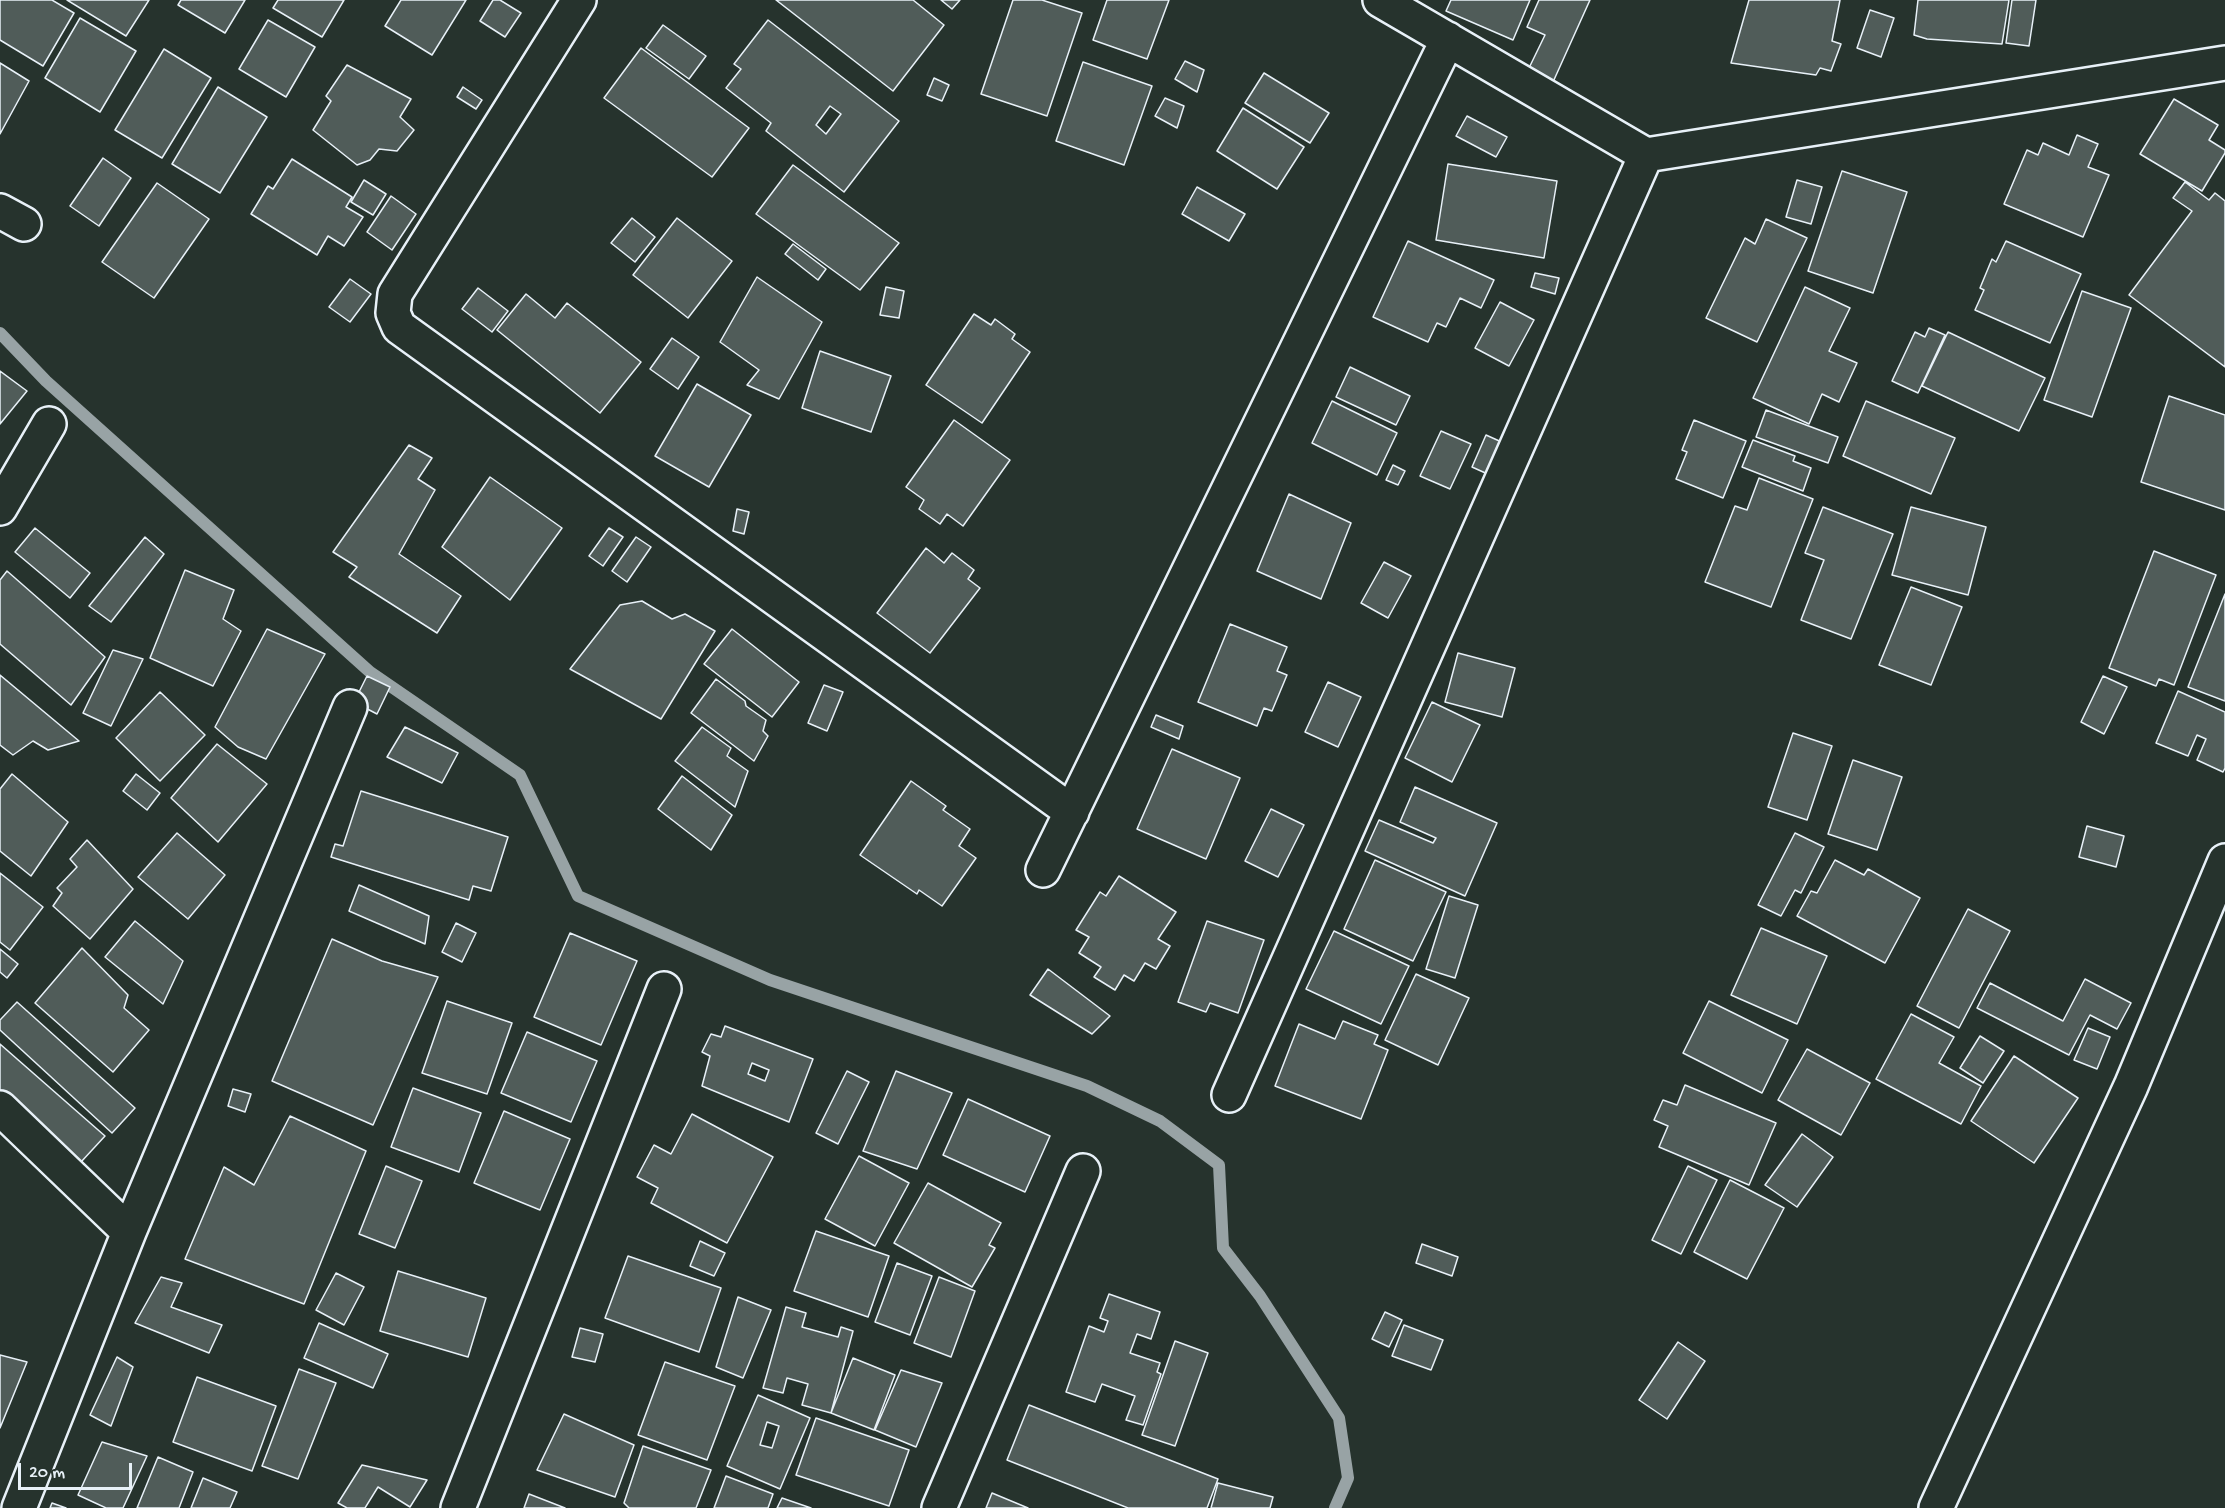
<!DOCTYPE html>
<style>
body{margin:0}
#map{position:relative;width:2225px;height:1508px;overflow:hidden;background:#26332d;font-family:"Gochi Hand",sans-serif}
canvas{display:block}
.scale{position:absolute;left:18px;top:1463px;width:114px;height:27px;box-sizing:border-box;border:3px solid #e8f1f8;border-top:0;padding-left:8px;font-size:18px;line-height:21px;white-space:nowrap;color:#e8f1f8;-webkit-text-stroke:4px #26332d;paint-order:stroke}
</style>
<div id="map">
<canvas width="2225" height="1508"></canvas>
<div class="scale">20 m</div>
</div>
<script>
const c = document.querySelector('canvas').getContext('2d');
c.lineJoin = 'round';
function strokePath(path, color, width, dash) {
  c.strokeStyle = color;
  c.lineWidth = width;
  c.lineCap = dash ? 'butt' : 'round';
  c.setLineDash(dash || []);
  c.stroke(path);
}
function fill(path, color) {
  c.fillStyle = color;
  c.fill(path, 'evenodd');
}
const stream = new Path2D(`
 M 0,333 L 46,381 L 370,672 L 520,775 L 578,896 L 770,980 L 1087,1086 L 1160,1121 L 1219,1165 L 1223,1248 L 1260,1296 L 1339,1418 L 1348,1478 L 1335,1508`);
const building = new Path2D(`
 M 0,0 L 52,0 L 74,13 L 43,66 L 0,40 Z
 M 67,0 L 149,0 L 126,36 Z
 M 181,0 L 245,0 L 225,33 L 178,5 Z
 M 278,0 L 344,0 L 322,37 L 273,8 Z
 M 401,0 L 466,0 L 432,55 L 385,26 Z
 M 493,0 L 500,0 L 521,13 L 505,37 L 480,21 Z
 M 776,0 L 913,0 L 944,25 L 893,91 Z
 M 941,0 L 960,0 L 952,9 Z
 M 1013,0 L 1042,0 L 1082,13 L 1047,116 L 981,94 Z
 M 1107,0 L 1169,0 L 1147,59 L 1093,40 Z
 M 1451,0 L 1530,0 L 1513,40 L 1446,11 Z
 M 1539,0 L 1590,0 L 1553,82 L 1528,70 L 1545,35 L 1527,27 Z
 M 1749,0 L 1840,0 L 1832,41 L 1841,44 L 1831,71 L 1820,68 L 1816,75 L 1731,63 Z
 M 1918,0 L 2009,0 L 2002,44 L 1927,39 L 1914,35 Z
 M 2012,0 L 2036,0 L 2029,46 L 2006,43 Z
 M 1870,10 L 1894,18 L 1881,57 L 1857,48 Z
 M 80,18 L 136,51 L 100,112 L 45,78 Z
 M 268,20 L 315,47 L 286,97 L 239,69 Z
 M 768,20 L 899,121 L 844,192 L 766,131 L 771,123 L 726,88 L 741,69 L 734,64 ZM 830,106 L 841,114 L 826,134 L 816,125 Z
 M 663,25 L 706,56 L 689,79 L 646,48 Z
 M 641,48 L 749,128 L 712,177 L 604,98 Z
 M 164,49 L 211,78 L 162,158 L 115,130 Z
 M 1185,61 L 1204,70 L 1197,92 L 1175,79 Z
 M 1083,62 L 1152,86 L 1124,165 L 1056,141 Z
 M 0,63 L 29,81 L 0,134 Z
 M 347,65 L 411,99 L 400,117 L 414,130 L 397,151 L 379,149 L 370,160 L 357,165 L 313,130 L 331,101 L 326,96 Z
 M 1264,73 L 1329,113 L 1310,143 L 1245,103 Z
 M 934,78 L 949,85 L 942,101 L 927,95 Z
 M 218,87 L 267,117 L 220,193 L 172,164 Z
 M 463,87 L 482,100 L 476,109 L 457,97 Z
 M 1165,98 L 1184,106 L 1177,128 L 1155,116 Z
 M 2174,99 L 2218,125 L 2209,140 L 2225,150 L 2225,153 L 2202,191 L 2140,154 Z
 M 1243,108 L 1304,147 L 1277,189 L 1217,151 Z
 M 1467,116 L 1507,137 L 1496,157 L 1456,136 Z
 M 2077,135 L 2098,144 L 2088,167 L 2109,175 L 2083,237 L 2004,204 L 2027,150 L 2038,155 L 2043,143 L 2069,155 Z
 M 103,158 L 131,178 L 99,226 L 70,206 Z
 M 292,159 L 352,197 L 346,207 L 363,217 L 344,246 L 328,236 L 317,255 L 251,214 L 268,186 L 273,189 Z
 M 1448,164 L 1557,181 L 1544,258 L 1436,240 Z
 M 793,165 L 899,243 L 860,290 L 756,214 Z
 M 1842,171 L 1907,192 L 1873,293 L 1808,271 Z
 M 364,180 L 386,194 L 373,215 L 351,202 Z
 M 1797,180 L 1822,187 L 1811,224 L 1786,217 Z
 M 2185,182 L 2209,200 L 2215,193 L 2225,201 L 2225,367 L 2129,295 L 2192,211 L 2173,198 Z
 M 157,183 L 209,219 L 154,298 L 102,262 Z
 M 1197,187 L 1245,214 L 1229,241 L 1182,214 Z
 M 391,196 L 416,214 L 392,250 L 367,232 Z
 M 632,218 L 655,237 L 635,262 L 611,243 Z
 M 677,218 L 732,261 L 688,318 L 633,275 Z
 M 1766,219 L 1807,238 L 1757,342 L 1706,318 L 1745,238 L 1755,244 Z
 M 1408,241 L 1494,280 L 1481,308 L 1460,298 L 1446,327 L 1437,323 L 1428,342 L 1373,317 Z
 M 2006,241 L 2081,274 L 2050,343 L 1975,310 L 1984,290 L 1980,288 L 1992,259 L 1996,262 Z
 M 793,244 L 826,269 L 818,280 L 785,254 Z
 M 1535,273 L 1559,278 L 1555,294 L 1531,287 Z
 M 757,277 L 822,322 L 779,399 L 747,385 L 759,370 L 720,342 Z
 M 350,279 L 371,294 L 350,322 L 329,307 Z
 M 886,287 L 904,291 L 899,318 L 880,315 Z
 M 1805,287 L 1850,308 L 1829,351 L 1857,363 L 1839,402 L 1822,394 L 1809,424 L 1753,398 Z
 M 478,288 L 508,311 L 492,332 L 462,309 Z
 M 2082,291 L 2131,308 L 2092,417 L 2044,400 Z
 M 526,294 L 555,318 L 567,303 L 641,362 L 600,413 L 497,330 Z
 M 1500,302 L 1534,320 L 1509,366 L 1475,348 Z
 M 974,314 L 991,325 L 995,319 L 1015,334 L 1012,339 L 1030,352 L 982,423 L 926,385 Z
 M 1929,328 L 1945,335 L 1918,393 L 1892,381 L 1915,332 L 1925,337 Z
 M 1948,332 L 2045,378 L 2019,431 L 1922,386 Z
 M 672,338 L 699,357 L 678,389 L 650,369 Z
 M 820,351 L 891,376 L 871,432 L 802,408 Z
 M 1350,367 L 1410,396 L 1396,425 L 1336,397 Z
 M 0,371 L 27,391 L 0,424 Z
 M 697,384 L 751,415 L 709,487 L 655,456 Z
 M 2169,396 L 2225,415 L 2225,510 L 2141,482 Z
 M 1332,401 L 1397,433 L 1377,475 L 1312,443 Z
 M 1866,401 L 1955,438 L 1931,494 L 1843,456 Z
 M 1766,410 L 1838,437 L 1828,463 L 1756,437 Z
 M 954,420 L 1010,460 L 963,526 L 947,514 L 940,524 L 919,509 L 924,500 L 906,487 Z
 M 1694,420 L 1746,441 L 1723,498 L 1676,479 L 1687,452 L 1682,450 Z
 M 1441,431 L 1471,444 L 1450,489 L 1420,476 Z
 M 1486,435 L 1506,444 L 1492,476 L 1472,467 Z
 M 1753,440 L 1795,456 L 1793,461 L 1811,468 L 1803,491 L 1742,467 Z
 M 409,445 L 432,458 L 418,479 L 435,490 L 399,554 L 461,596 L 437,633 L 349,577 L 357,567 L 333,552 Z
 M 1393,465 L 1405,471 L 1398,485 L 1386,480 Z
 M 490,477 L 562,528 L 510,600 L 442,547 Z
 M 1759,478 L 1813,499 L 1771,607 L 1705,582 L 1735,506 L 1747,510 Z
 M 1289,494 L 1351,523 L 1321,599 L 1257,571 Z
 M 1823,507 L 1893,534 L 1851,639 L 1801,620 L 1824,560 L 1805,553 Z
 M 1911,507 L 1986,527 L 1968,595 L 1892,575 Z
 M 737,509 L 749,512 L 744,534 L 733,531 Z
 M 35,528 L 90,573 L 70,598 L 15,552 Z
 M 609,528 L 623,537 L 603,566 L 589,556 Z
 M 145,537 L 164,554 L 111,622 L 89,606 Z
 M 636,537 L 651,547 L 627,582 L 612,571 Z
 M 926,548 L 944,563 L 952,553 L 974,570 L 968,579 L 980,588 L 930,653 L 877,613 Z
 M 2154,551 L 2216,575 L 2174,685 L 2159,679 L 2156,686 L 2109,668 Z
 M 1384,562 L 1411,576 L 1388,618 L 1361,603 Z
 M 185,570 L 234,590 L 223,619 L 241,631 L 213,686 L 150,658 Z
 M 7,571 L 105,657 L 71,705 L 0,644 L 0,580 Z
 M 1911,587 L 1962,607 L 1931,685 L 1879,665 Z
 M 2225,594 L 2225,701 L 2188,687 Z
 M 642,601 L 672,619 L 685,614 L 715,631 L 661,719 L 570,669 L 620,605 Z
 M 1230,624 L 1287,647 L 1277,671 L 1287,675 L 1272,711 L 1264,708 L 1257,726 L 1198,702 Z
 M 267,629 L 325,654 L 266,759 L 238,747 L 215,727 Z
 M 732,629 L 799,682 L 772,717 L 704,664 Z
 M 113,650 L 143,659 L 111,726 L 83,713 Z
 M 1458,653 L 1515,668 L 1502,717 L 1445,702 Z
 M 0,675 L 79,741 L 48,750 L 33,741 L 13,755 L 0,745 Z
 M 367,676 L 390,687 L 377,714 L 354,702 Z
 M 2103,676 L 2127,687 L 2104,734 L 2081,722 Z
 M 716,679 L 745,701 L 746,706 L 766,720 L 763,731 L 768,736 L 754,761 L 691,713 Z
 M 1328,682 L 1361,697 L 1338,747 L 1305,732 Z
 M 824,685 L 843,692 L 827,731 L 808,723 Z
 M 2178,691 L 2225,712 L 2225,768 L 2223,772 L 2197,760 L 2206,739 L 2197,735 L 2188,756 L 2156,743 Z
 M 160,692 L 205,735 L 160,781 L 116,738 Z
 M 1432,702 L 1480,725 L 1452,782 L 1405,758 Z
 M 1156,715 L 1183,726 L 1179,739 L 1151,727 Z
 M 405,727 L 458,753 L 442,783 L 387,757 Z
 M 702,727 L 731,748 L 727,756 L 748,771 L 735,807 L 675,761 Z
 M 1793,733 L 1832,746 L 1807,820 L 1768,807 Z
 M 217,744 L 267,784 L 218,842 L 171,798 Z
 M 1172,749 L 1240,778 L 1206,859 L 1137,829 Z
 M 1853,760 L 1902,777 L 1877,850 L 1828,834 Z
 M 12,774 L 68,822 L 31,876 L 0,851 L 0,789 Z
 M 136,774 L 160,793 L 147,810 L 123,791 Z
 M 682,776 L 732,815 L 711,850 L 658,809 Z
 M 911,781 L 946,806 L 943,810 L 970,829 L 959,846 L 976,858 L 942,906 L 919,890 L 917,894 L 860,855 Z
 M 1415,787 L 1497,823 L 1465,896 L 1365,851 L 1379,820 L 1433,843 L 1436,838 L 1400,822 Z
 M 361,791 L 508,837 L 491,891 L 473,886 L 469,900 L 331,857 L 335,844 L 343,846 Z
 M 1271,809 L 1304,825 L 1278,877 L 1245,861 Z
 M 2087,826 L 2124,836 L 2116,867 L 2079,857 Z
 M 177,833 L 225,875 L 188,919 L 138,877 Z
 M 1795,833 L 1824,847 L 1801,893 L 1795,890 L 1781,916 L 1758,905 Z
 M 87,840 L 133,889 L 90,939 L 53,906 L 62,893 L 57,888 L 77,867 L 70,859 Z
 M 1375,860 L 1446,892 L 1413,961 L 1344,929 Z
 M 1835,860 L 1864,875 L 1868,869 L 1920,898 L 1885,963 L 1797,916 L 1811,891 L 1817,893 Z
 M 0,873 L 43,907 L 10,950 L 0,942 Z
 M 1119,876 L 1176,912 L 1158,939 L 1170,946 L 1156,969 L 1145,963 L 1134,981 L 1124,975 L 1115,990 L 1094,977 L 1101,967 L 1079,953 L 1089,937 L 1076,930 L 1100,892 L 1106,896 Z
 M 359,885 L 429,916 L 425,944 L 349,911 Z
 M 1449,896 L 1478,905 L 1455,978 L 1426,969 Z
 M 1968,909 L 2010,931 L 1959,1028 L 1917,1006 Z
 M 135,921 L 183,961 L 163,1004 L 105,957 Z
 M 1207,921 L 1264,940 L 1238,1013 L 1210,1003 L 1206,1012 L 1178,1002 Z
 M 456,923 L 476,933 L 462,962 L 442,952 Z
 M 1761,928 L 1827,956 L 1797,1024 L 1731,995 Z
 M 1334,931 L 1409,966 L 1381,1024 L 1306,989 Z
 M 570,933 L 637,961 L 601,1045 L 534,1017 Z
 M 332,939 L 382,961 L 438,977 L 373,1125 L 272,1081 Z
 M 82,948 L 128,995 L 124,1008 L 149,1030 L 113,1072 L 35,1003 Z
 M 0,949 L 18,964 L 7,978 L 0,972 Z
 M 1048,969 L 1110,1016 L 1092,1034 L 1030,995 Z
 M 1416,974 L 1469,998 L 1438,1065 L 1385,1040 Z
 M 2085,979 L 2131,1003 L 2117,1029 L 2090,1015 L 2069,1055 L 1977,1008 L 1990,983 L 2063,1021 Z
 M 447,1001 L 512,1023 L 487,1094 L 422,1073 Z
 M 1709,1001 L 1788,1040 L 1762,1093 L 1683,1053 Z
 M 17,1002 L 135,1108 L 112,1133 L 0,1030 L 0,1020 Z
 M 1911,1014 L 1954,1037 L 1939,1063 L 1981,1086 L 1961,1124 L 1876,1079 Z
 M 1343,1021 L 1378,1035 L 1374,1044 L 1388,1050 L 1361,1119 L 1275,1086 L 1299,1024 L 1335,1039 Z
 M 725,1026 L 813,1059 L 789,1122 L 702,1086 L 710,1056 L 702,1052 L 711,1034 L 721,1037 ZM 752,1063 L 769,1070 L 765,1081 L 748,1074 Z
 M 2088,1028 L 2110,1037 L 2097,1069 L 2074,1060 Z
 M 527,1032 L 597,1061 L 571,1122 L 501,1093 Z
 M 1980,1036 L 2004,1051 L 1983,1083 L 1960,1068 Z
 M 0,1044 L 105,1136 L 81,1162 L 0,1093 Z
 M 1807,1049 L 1870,1083 L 1841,1135 L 1778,1100 Z
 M 2014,1056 L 2078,1098 L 2034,1163 L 1971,1121 Z
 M 847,1071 L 869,1082 L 838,1144 L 816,1133 Z
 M 896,1071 L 952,1093 L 917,1169 L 863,1151 Z
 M 1685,1085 L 1776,1123 L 1749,1185 L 1659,1147 L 1668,1126 L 1654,1120 L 1663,1100 L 1677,1105 Z
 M 413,1088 L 481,1113 L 459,1172 L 391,1147 Z
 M 233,1089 L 251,1094 L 245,1112 L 228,1106 Z
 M 968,1099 L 1050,1136 L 1025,1192 L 943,1155 Z
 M 504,1111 L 570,1139 L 540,1210 L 474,1183 Z
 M 692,1114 L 773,1157 L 727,1243 L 651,1203 L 658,1188 L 637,1177 L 654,1145 L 671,1154 Z
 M 290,1116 L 366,1151 L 304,1304 L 185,1259 L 224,1167 L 254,1185 Z
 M 1802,1134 L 1833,1157 L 1797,1207 L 1765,1185 Z
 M 859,1156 L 909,1183 L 875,1246 L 825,1219 Z
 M 386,1166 L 422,1181 L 395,1248 L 359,1234 Z
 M 1688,1166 L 1717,1180 L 1681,1254 L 1652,1240 Z
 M 1730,1180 L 1784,1208 L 1747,1279 L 1694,1252 Z
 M 928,1183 L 1001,1223 L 989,1245 L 995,1248 L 972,1287 L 894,1243 Z
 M 816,1231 L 889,1256 L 868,1317 L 794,1291 Z
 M 700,1241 L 725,1253 L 714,1276 L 690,1266 Z
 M 1422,1244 L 1458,1257 L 1452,1276 L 1416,1263 Z
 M 628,1256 L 721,1288 L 699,1352 L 605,1318 Z
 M 897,1263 L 932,1276 L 910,1335 L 875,1322 Z
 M 398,1271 L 486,1298 L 468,1357 L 380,1331 Z
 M 336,1273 L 364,1287 L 344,1325 L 316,1310 Z
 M 161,1277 L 182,1283 L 171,1307 L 222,1325 L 209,1353 L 135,1323 Z
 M 939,1277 L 975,1291 L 951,1357 L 914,1343 Z
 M 1109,1294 L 1160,1312 L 1151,1339 L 1137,1334 L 1130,1353 L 1160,1363 L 1157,1372 L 1161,1374 L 1143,1425 L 1126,1420 L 1135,1396 L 1102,1384 L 1095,1402 L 1066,1392 L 1089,1326 L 1104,1332 L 1108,1321 L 1100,1318 Z
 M 738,1297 L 771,1310 L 743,1378 L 716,1367 Z
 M 786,1307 L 806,1313 L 802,1327 L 838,1337 L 841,1327 L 853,1331 L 831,1413 L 802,1405 L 808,1384 L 787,1378 L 783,1393 L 763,1388 Z
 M 1385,1312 L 1402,1320 L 1389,1347 L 1372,1339 Z
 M 319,1323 L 388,1354 L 373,1388 L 304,1358 Z
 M 1404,1325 L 1443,1340 L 1431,1370 L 1392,1356 Z
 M 580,1328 L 603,1334 L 595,1362 L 572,1357 Z
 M 1175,1341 L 1208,1353 L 1175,1446 L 1142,1435 Z
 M 1678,1342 L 1705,1361 L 1667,1419 L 1639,1400 Z
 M 0,1355 L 27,1362 L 0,1428 Z
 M 117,1357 L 133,1367 L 111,1426 L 90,1415 Z
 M 853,1358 L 895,1375 L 874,1430 L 831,1413 Z
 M 665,1362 L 735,1386 L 707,1460 L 638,1435 Z
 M 299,1369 L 336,1383 L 298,1479 L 262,1466 Z
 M 901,1370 L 942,1383 L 916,1447 L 875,1430 Z
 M 197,1377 L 276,1406 L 252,1471 L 173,1442 Z
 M 758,1395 L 810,1418 L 780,1489 L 727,1466 ZM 767,1422 L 779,1426 L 772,1448 L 760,1445 Z
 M 1029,1405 L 1218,1479 L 1207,1508 L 1128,1508 L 1007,1460 Z
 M 564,1414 L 634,1445 L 615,1497 L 537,1470 Z
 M 816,1418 L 909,1450 L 889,1506 L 796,1475 Z
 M 102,1442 L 147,1456 L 123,1508 L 106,1508 L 78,1495 Z
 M 643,1446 L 711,1470 L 696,1508 L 629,1508 L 624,1503 Z
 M 158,1457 L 193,1472 L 179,1508 L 137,1508 Z
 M 362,1465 L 427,1480 L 410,1507 L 378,1487 L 365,1508 L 347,1508 L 338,1503 Z
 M 726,1476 L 773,1494 L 768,1508 L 714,1508 Z
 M 203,1478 L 237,1492 L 230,1508 L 191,1508 Z
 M 1218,1483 L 1273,1497 L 1270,1508 L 1211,1508 Z
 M 992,1493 L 1028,1508 L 986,1508 Z
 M 529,1494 L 565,1508 L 524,1508 Z
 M 782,1498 L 811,1508 L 777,1508 Z
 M 52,1503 L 66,1508 L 50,1508 Z`);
const minor = new Path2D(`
 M 579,0 L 395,294 L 393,313 L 399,327 L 1072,812
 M 1380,0 L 1646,155 L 2225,63
 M 0,211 L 24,224
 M 0,508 L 49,424
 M 1043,870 L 1448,39
 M 1229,1095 L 1646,155
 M 0,1108 L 129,1232
 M 19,1508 L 129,1232 L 350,707
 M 458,1508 L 664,989
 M 939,1508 L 1083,1171
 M 1936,1508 L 2131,1086 L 2225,861`);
strokePath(stream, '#98a3a5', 12);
fill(building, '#505c59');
strokePath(building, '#e8f1f8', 1.5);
strokePath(minor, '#e8f1f8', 38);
strokePath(minor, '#26332d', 33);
</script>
